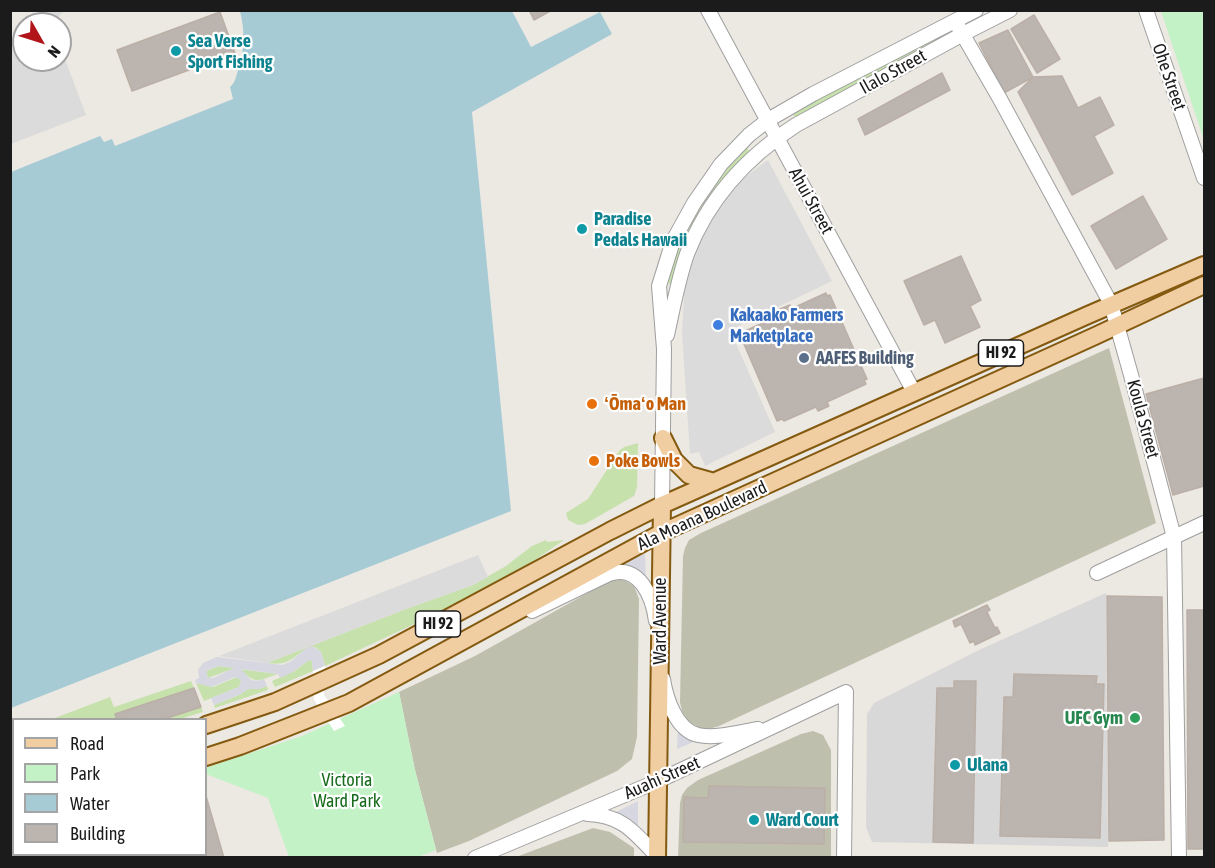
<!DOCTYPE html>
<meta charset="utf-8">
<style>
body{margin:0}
#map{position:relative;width:1215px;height:868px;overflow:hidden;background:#ece8e2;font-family:"Asap Condensed",sans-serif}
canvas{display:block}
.frame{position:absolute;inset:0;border:12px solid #1b1b1b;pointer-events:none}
.legend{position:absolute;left:12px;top:718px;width:195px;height:138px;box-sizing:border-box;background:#fff;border:2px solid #a4a4a4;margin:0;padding:8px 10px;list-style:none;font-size:18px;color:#1b1b1b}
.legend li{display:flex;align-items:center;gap:12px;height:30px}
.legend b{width:30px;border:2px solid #a4a4a4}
.north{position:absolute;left:12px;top:12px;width:60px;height:60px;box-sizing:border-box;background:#fff;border:2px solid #a4a4a4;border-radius:50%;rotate:129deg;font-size:16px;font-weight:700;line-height:24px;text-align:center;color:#1b1b1b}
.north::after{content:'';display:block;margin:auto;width:21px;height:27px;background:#b11519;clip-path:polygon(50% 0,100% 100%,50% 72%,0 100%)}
</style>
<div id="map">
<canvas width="1215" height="868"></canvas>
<div class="frame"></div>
<ul class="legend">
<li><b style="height:8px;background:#f1cda2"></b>Road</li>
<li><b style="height:16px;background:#c2f2c5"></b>Park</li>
<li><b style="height:16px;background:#a6cbd5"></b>Water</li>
<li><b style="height:16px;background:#bbb4af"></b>Building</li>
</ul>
<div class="north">N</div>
</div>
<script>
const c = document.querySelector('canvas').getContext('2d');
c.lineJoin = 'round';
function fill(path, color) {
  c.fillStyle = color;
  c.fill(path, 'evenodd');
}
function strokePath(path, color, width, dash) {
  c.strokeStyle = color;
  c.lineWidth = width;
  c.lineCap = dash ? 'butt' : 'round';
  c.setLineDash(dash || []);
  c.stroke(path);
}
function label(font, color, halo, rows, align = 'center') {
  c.font = font + ' "Asap Condensed",sans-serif';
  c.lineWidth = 4.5;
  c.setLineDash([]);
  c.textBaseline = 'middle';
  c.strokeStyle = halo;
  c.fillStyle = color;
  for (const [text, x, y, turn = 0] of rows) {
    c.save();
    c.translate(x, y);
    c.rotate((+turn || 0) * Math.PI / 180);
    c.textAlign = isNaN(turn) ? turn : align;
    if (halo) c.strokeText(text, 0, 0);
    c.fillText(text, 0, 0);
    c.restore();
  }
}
const residential = new Path2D(`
 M 1106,593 L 1108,847 L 872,842 L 866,827 L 867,714 L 874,703 L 979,650 Z`);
const construction = new Path2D(`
 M 1109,348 L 1156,523 L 719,726 L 709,729 L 700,728 L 687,720 L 682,711 L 680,702 L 683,556 L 685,548 L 689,540 L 701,533 Z
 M 618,579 L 626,581 L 634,586 L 639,599 L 637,737 L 632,759 L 617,771 L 469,841 L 437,853 L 415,770 L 399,692 L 475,656 L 609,581 Z
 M 813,731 L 823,735 L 831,750 L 831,857 L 678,858 L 680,803 L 682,795 L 687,788 L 698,780 L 801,734 Z
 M 593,828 L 610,832 L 634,848 L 634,857 L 516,857 Z`);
const grass = new Path2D(`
 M 939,36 L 942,41 L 795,117 L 792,113 Z
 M 747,147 L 749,151 L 712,194 L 672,284 L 670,285 L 668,282 C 682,229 708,185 747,147 Z
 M 638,443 L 637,487 L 634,496 L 585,524 L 578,525 L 568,520 L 566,513 L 588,499 L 619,451 L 624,447 Z
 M 546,540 L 547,542 L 564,540 L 532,562 L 442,611 L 325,666 L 321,652 L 315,647 C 292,652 295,667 267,663 L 406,609 L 473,585 L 506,566 L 532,546 Z
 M 309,660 L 312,661 L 313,671 L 275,687 L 272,681 L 293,672 Z
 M 219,666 L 235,668 L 208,678 L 206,671 Z
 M 238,669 L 278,674 C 254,682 258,684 238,669 Z
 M 237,677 L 241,680 L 239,687 L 204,701 L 196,683 L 213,687 Z
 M 191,681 L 194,688 L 117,719 L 50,720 L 110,697 L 114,707 Z
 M 267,686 L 268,690 L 215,708 L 214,705 L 241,694 L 248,689 L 259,689 Z
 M 201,707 L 203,712 L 180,719 L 161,720 Z`);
const park = new Path2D(`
 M 1161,11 L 1204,11 L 1204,140 Z
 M 399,692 L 415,770 L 436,850 L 415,858 L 289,857 L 268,798 L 206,774 L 206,769 L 208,767 L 302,736 Z`);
const parking = new Path2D(`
 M 44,11 L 44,10 L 64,11 L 55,20 L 55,24 L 40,24 L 41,14 Z
 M 24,36 L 24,60 L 60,60 L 60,46 L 86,115 L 11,144 L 11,41 Z
 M 768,160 L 832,281 L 730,330 L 775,432 L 705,466 L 699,452 L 690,454 L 682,332 L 685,281 L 692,247 L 714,209 L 745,177 Z
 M 478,555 L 488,577 L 473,585 L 406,609 L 267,663 L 219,656 Z`);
const plaza = new Path2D(`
 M 645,554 L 646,581 L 614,568 L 627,562 Z
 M 312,646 L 321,652 L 325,666 L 313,671 L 312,661 L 309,660 L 293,672 L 280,678 L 278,674 L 241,669 L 251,680 L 257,681 L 264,679 L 267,686 L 259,689 L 248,689 L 241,694 L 214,705 L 211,698 L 239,687 L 241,680 L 235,677 L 211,687 L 196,683 L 195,680 L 199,678 L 198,670 L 203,663 L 217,657 L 282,665 L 290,662 L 305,649 ZM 219,666 L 234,668 L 213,678 L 207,677 L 207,670 Z
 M 678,728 L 698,740 L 677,749 Z
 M 638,801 L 638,828 L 626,818 L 612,814 Z`);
const water = new Path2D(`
 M 240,11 L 512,11 L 531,47 L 600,12 L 612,34 L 472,112 L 511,511 L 11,708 L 11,172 L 100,136 L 104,142 L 112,139 L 115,146 L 233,99 L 230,87 C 235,83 236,77 238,70 C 245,49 245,32 240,11 Z`);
const pier = new Path2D(`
 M 325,666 L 324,695 L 345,726 L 334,731 L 314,700 L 313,671 Z`);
const building = new Path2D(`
 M 529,10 L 552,10 L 534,20 Z
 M 220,12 L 235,53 L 132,91 L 117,50 Z
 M 1034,15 L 1060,59 L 1037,73 L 1011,29 Z
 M 1008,30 L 1033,77 L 1004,93 L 979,43 Z
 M 942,73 L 950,90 L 865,135 L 858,119 Z
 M 1062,76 L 1078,108 L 1100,97 L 1114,125 L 1094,136 L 1113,173 L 1072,195 L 1018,92 L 1033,77 Z
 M 1143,196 L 1167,239 L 1116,269 L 1091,226 Z
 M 961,256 L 981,300 L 970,306 L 980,327 L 945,343 L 935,320 L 924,325 L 904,281 Z
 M 826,293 L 827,296 L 830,295 L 867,379 L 864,380 L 866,384 L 827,402 L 829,406 L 818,411 L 816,407 L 784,421 L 782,419 L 777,421 L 741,337 L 745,336 L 743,332 L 782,314 L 780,309 L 790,305 L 791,309 Z
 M 1204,378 L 1204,486 L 1173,495 L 1146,394 Z
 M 1107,596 L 1162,597 L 1164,840 L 1109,841 Z
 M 987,605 L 990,610 L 987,612 L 995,628 L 997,627 L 1000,633 L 975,645 L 974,641 L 970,643 L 961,624 L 955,627 L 953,621 Z
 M 1187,610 L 1204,610 L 1204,849 L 1188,849 Z
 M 1014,674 L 1097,676 L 1096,684 L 1104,684 L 1100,838 L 1000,836 L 1004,697 L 1013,697 Z
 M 954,681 L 976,681 L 973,843 L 933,842 L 937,688 L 954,688 Z
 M 194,688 L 201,707 L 161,720 L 117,720 L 115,714 Z
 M 709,786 L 825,788 L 824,844 L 683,842 L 684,797 L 708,798 Z
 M 206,796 L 224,858 L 30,858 L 29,854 L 206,854 Z
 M 14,849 L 14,854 L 23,854 L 24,858 L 10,858 L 10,850 Z`);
const minor = new Path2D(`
 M 708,10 L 914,392
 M 1146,10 L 1204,178
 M 955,21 L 1000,99 L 1111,304 L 1131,375 L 1174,537 L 1179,858
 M 667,335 C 673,308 678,280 687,254 C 708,199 748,156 796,125 L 963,34 L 1010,10
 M 662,505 L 664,349 L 659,286 L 673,241 L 694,203 L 721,164 L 749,135 L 768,120 L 813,94 L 976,10
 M 1097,573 L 1204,523
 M 532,611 L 609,574 C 639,563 653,597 656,621
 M 663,679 C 666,698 676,730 698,735 C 716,739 740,732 758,729
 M 587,814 C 622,815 634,832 657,856
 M 475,858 L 658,781 L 846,692 L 844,858`);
const major = new Path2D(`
 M 663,438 L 674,460 L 689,475 L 714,482
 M 206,725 L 275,702 L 379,655 L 610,531 L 662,505 L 1088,315 L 1204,265
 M 206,757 L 240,746 L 349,703 L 661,533 L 1095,336 L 1204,285
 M 10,786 L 14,785
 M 10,819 L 14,818
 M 657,858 L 662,505`);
const markers = [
 [176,51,6,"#0f9aa8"],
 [582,229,6,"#0f9aa8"],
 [718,325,6,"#3f7fe0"],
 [804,358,6,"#5c6f8a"],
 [592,404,6,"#e8710a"],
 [594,461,6,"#e8710a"],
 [1135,718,6,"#2e9e5b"],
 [955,765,6,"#0f9aa8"],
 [754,820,6,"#0f9aa8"]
];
const shields = [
 [1001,353,45],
 [438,624,45]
];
const shieldNames = [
 ["HI 92",1001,353],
 ["HI 92",438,624]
];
const cultureNames = [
 ["Sea Verse",188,41],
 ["Sport Fishing",188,62],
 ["Paradise",594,219],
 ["Pedals Hawaii",594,240],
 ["Ulana",967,765],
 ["Ward Court",766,820]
];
const streetNames = [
 ["Ilalo Street",893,72,-29],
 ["Ohe Street",1169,77,71],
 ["Ahui Street",811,201,61],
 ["Koula Street",1143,419,75],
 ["Ala Moana Boulevard",702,516,-25],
 ["Ward Avenue",660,621,-90],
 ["Auahi Street",662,778,-24]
];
const shopNames = [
 ["Kakaako Farmers",730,315],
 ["Marketplace",730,336]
];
const serviceNames = [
 ["AAFES Building",816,358]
];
const foodNames = [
 ["ʻŌmaʻo Man",604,404],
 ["Poke Bowls",606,461]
];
const leisureNames = [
 ["UFC Gym",1123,718]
];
const parkNames = [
 ["Victoria",347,780],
 ["Ward Park",347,801]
];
fill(residential, '#d9d8d8');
fill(construction, '#bfbfae');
fill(grass, '#c7e1ac');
fill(park, '#c2f2c5');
fill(parking, '#dbdbdb');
fill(plaza, '#d6d7e1');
fill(water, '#a6cbd5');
fill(pier, '#fff');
fill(building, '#bbb4af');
strokePath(building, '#bbafa6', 1.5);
strokePath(minor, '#9f9f9f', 16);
strokePath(major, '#835a10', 20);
strokePath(minor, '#fff', 14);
strokePath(major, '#f1cda2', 16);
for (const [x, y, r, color] of markers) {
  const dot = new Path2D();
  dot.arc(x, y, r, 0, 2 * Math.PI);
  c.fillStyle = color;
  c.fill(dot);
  strokePath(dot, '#fff', 2);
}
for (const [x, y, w] of shields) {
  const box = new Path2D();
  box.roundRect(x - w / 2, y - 13, w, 26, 4.5);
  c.fillStyle = '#fff';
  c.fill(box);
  strokePath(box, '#1b1b1b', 1.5);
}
label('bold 16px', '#1b1b1b', null, shieldNames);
label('bold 18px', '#0d838f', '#fff', cultureNames, 'left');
label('18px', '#1b1b1b', '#fff', streetNames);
label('bold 18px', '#366cbe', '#fff', shopNames, 'left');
label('bold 18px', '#4e5e75', '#fff', serviceNames, 'left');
label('bold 18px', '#c56008', '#fff', foodNames, 'left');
label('bold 18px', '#27864d', '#fff', leisureNames, 'right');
label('18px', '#176c1c', '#fff', parkNames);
</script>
